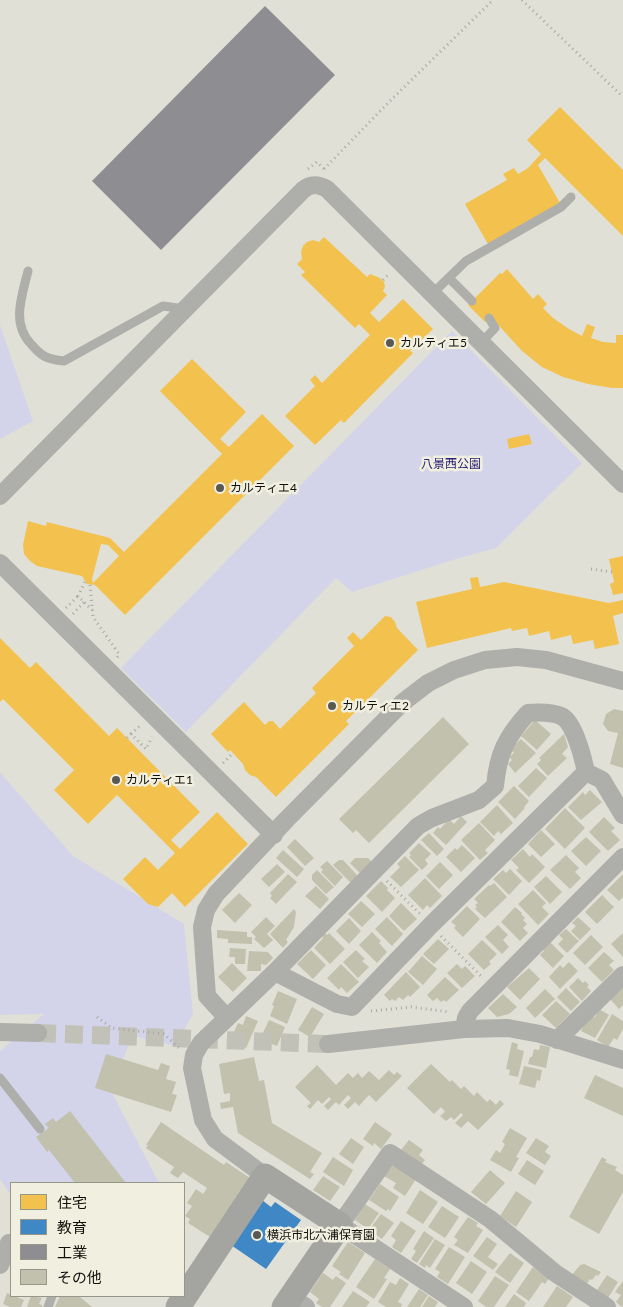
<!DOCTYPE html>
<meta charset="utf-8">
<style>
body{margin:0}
#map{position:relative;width:623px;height:1307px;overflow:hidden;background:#e0e0d7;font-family:Lato,"Noto Sans JP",sans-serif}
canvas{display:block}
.legend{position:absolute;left:10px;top:1182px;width:175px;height:115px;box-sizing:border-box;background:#f1f0e0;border:1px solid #97968a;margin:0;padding:6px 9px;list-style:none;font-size:15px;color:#100f0a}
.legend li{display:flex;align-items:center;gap:10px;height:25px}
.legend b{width:25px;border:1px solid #97968a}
</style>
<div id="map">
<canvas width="623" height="1307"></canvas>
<ul class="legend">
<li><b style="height:14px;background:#f2c14e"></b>住宅</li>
<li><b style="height:14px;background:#3f88c5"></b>教育</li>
<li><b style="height:14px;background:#8d8d92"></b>工業</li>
<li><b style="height:14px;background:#c2c1ad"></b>その他</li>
</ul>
</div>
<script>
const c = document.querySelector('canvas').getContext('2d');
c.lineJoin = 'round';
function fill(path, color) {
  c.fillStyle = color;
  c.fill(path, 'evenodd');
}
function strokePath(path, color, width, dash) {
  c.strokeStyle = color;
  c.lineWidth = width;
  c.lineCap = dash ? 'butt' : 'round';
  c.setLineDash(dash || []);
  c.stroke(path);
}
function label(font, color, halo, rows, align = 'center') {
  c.font = font + ' Lato,"Noto Sans JP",sans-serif';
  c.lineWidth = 5;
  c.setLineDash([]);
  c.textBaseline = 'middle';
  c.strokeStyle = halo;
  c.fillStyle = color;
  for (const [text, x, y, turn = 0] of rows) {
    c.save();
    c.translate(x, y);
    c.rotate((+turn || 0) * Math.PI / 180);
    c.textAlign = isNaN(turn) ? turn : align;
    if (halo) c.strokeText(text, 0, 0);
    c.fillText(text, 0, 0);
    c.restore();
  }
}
const green = new Path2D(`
 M 0,325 L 33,421 L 0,439 Z
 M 452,331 L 582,463 L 496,548 L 456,559 L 352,592 L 336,578 L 186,732 L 121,668 Z
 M 0,772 L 73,856 L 184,924 L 193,1014 L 175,1046 L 133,1036 L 110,1089 L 159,1183 L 11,1183 L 11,1195 L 0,1179 L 0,1051 L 44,1014 L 0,1015 Z`);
const homes = new Path2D(`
 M 560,107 L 623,170 L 623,236 L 545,158 L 538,165 L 560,203 L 488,244 L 465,204 L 507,180 L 503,174 L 514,168 L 518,174 L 528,168 L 541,154 L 527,140 Z
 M 324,237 L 367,277 L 370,274 L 380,278 L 384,282 L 385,287 L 383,291 L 387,295 L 370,313 L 379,322 L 403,299 L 433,329 L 410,351 L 413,353 L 344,423 L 341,420 L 315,445 L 285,416 L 315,386 L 310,380 L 315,375 L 322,383 L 370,335 L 359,324 L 355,328 L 301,275 L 305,272 L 297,264 L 302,259 L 301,252 L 303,246 L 307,242 L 313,240 L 319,242 Z
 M 507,269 L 533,299 L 538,294 L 547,304 L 543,308 L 553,318 L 569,329 L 582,336 L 587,324 L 595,327 L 591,338 L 603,342 L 616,343 L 616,335 L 623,335 L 623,388 L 612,388 L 588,384 L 563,377 L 542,367 L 522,351 L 491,317 L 485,322 L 468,305 L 500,273 L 502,274 Z
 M 192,359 L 246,412 L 220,439 L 229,447 L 262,414 L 294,446 L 125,615 L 95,585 L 87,584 L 82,576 L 37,566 L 30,561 L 24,554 L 23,545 L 28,521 L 46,526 L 47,522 L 110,538 L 124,552 L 222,454 L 160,391 ZM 101,544 L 108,545 L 119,556 L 93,583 L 92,579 Z
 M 529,434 L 532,444 L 509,449 L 507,439 Z
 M 623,556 L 623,593 L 613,595 L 610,584 L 614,582 L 609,559 Z
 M 478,577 L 480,587 L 504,582 L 609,603 L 623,600 L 623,613 L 613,616 L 619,644 L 595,649 L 593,640 L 573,644 L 571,635 L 551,640 L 549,631 L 529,636 L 527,628 L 512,631 L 511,628 L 427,648 L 416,602 L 472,589 L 470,578 Z
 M 385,616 L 391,617 L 395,622 L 397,628 L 418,650 L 346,721 L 349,724 L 276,797 L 256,777 L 250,775 L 245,770 L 243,764 L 230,750 L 228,752 L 211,734 L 244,702 L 265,725 L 269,721 L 273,721 L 280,729 L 316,693 L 312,688 L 354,646 L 347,638 L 353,632 L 361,640 Z
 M 0,638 L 30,668 L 36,662 L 109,736 L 117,728 L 200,812 L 171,840 L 180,849 L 217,812 L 248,844 L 185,907 L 172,893 L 158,907 L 148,904 L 123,879 L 145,857 L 158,870 L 175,853 L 117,795 L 88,824 L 54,790 L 74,770 L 3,699 L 0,702 Z`);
const schools = new Path2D(`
 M 262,1200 L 271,1207 L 275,1202 L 301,1220 L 266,1269 L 231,1245 Z`);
const industry = new Path2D(`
 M 265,6 L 335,75 L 161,250 L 92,181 Z`);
const building = new Path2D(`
 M 614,709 L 623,711 L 623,768 L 610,764 L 618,733 L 608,731 L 603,724 L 606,714 Z
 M 443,717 L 469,744 L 369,843 L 356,830 L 353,833 L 339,819 Z
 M 535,720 L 551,734 L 537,750 L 521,736 Z
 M 564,734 L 568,747 L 562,754 L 567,758 L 548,776 L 537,764 L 541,760 L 539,758 Z
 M 521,739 L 536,753 L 515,773 L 508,764 L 512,760 L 509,757 L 514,753 L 510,749 Z
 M 536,768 L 547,778 L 529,797 L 518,786 Z
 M 514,786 L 529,801 L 524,807 L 525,808 L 515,819 L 498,802 Z
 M 590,790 L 602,802 L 581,820 L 568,807 L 583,792 L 585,795 Z
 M 497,805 L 513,823 L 501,834 L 498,831 L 494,836 L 480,822 Z
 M 565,808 L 585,828 L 565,849 L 545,829 Z
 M 461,816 L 467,822 L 446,845 L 433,833 L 438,827 L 440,829 L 449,819 L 454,824 Z
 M 604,817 L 615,828 L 611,831 L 620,840 L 608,851 L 589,832 Z
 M 479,823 L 495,840 L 485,850 L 488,853 L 480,860 L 461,840 Z
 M 541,830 L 555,844 L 541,857 L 528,844 Z
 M 429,833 L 444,849 L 437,856 L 421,840 Z
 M 586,837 L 601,851 L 586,866 L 571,851 Z
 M 295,839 L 314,858 L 305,866 L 287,847 Z
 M 419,843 L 431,854 L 425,860 L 428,864 L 422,870 L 409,857 L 411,855 L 409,853 Z
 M 462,845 L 475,858 L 461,872 L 446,857 L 455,848 L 457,850 Z
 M 523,849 L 530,857 L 532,854 L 545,867 L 529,883 L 516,870 L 519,868 L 511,860 Z
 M 283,850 L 304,869 L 297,877 L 276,858 Z
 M 566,855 L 579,868 L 575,872 L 581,878 L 570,889 L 550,870 Z
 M 405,856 L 419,870 L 401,887 L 390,877 L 400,867 L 397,864 Z
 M 355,858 L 368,858 L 372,862 L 361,874 L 350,863 Z
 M 339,860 L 343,860 L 358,876 L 351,883 L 333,865 Z
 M 327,861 L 343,877 L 335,886 L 321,872 L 323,870 L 320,867 Z
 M 440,862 L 453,875 L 439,889 L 426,876 Z
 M 277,864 L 285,872 L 269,887 L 261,879 Z
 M 510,869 L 522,881 L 509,895 L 493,879 L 503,870 L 506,873 Z
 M 317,870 L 334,887 L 326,894 L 312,880 L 312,875 Z
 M 288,874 L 297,882 L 276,904 L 270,898 L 272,896 L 270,893 Z
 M 623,874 L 623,897 L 619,901 L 607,890 Z
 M 546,876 L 562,892 L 550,904 L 534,887 Z
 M 425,878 L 442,896 L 430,908 L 427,905 L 423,910 L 408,895 Z
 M 381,881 L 388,888 L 387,890 L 395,898 L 382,912 L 366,896 Z
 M 494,883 L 507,897 L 485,918 L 475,909 L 477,907 L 475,905 L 478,903 L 474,899 L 489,885 L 490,886 Z
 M 316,886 L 329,899 L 320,909 L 305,896 Z
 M 533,890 L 546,903 L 542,907 L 549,914 L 538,925 L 518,904 Z
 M 239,893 L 252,905 L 235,923 L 222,910 Z
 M 602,895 L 614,907 L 597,924 L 585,912 Z
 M 361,901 L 375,914 L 362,927 L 348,914 Z
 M 401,903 L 417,919 L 404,931 L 389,916 Z
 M 467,906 L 480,919 L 463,937 L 454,928 L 456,926 L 451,922 Z
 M 515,907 L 522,913 L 521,914 L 525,918 L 523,920 L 527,924 L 523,928 L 528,933 L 520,941 L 501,922 Z
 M 294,909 L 296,912 L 294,927 L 286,940 L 288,942 L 283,948 L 270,934 Z
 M 266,917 L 275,926 L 267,934 L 273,940 L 264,948 L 254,939 L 256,937 L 251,932 Z
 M 387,917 L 403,934 L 392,946 L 375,929 Z
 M 578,917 L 591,929 L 580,940 L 571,931 L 576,926 L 572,923 Z
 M 349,918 L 361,931 L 349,944 L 336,931 Z
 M 498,925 L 508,935 L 503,940 L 509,947 L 502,954 L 485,937 Z
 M 566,929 L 579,941 L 567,953 L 558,944 L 563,939 L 559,935 Z
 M 217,930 L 247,932 L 247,937 L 252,937 L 252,944 L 228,943 L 228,939 L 217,938 Z
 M 372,932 L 381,941 L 379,943 L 387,952 L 377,963 L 359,945 Z
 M 325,933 L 327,935 L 329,933 L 345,949 L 330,964 L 314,948 L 323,938 L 322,936 Z
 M 623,933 L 623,957 L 611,944 Z
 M 591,935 L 603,947 L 585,965 L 573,953 Z
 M 438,939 L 449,949 L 434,964 L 423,954 Z
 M 482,940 L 497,954 L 489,962 L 491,964 L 484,970 L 468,954 Z
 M 550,942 L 564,956 L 553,968 L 540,955 L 544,951 L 543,949 Z
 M 230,948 L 246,949 L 245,964 L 235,964 L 235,957 L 229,957 Z
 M 311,950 L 326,965 L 313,979 L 297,964 Z
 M 356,950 L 365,959 L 362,961 L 369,967 L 358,978 L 343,962 Z
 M 249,951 L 268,952 L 273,958 L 266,965 L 261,964 L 261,971 L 247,971 Z
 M 604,952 L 614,961 L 609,965 L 614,970 L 602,982 L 588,968 Z
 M 422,956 L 437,969 L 423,985 L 408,972 Z
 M 569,962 L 578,971 L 560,989 L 549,977 L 560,965 L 563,968 Z
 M 232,963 L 247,978 L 233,992 L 218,977 Z
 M 341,964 L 359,982 L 347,993 L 341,987 L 339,990 L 327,978 Z
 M 457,964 L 462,969 L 465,966 L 475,976 L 462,988 L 447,973 Z
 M 529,968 L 540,979 L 520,1000 L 507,987 Z
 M 406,972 L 420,987 L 410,997 L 408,995 L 403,1000 L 399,997 L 395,1001 L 392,999 L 390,1001 L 384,995 Z
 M 445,977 L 459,990 L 446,1002 L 444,1000 L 441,1002 L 437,998 L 433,1001 L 427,995 Z
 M 578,978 L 583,983 L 585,981 L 589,985 L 587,987 L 591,991 L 582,1001 L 569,987 Z
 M 623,987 L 623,1005 L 619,1009 L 610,999 Z
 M 566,988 L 580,1002 L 571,1011 L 557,997 Z
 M 545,989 L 555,999 L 535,1018 L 526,1008 Z
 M 278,991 L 297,999 L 287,1024 L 270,1016 L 274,1006 L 272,1005 Z
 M 503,994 L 517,1007 L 509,1014 L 497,1017 L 488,1008 Z
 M 556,1001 L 570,1014 L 556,1028 L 542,1015 Z
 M 312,1007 L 324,1014 L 310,1037 L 298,1030 Z
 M 599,1009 L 609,1015 L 595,1038 L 581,1031 L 588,1018 L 590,1020 L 592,1016 L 595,1017 Z
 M 612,1014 L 623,1021 L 623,1029 L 617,1040 L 614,1038 L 608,1047 L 597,1040 Z
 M 246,1016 L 258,1021 L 246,1048 L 230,1041 L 238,1023 L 243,1025 Z
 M 269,1020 L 285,1027 L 277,1046 L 260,1039 Z
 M 512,1042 L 518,1044 L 517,1049 L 524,1051 L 518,1077 L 509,1075 L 510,1070 L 506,1069 Z
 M 540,1045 L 550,1047 L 546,1068 L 528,1064 L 530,1057 L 532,1057 L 534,1049 L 539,1050 Z
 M 106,1054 L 158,1070 L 161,1063 L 170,1066 L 166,1079 L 176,1082 L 172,1094 L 177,1095 L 171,1112 L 95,1088 Z
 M 254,1057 L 259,1081 L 264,1080 L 272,1123 L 322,1153 L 310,1172 L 314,1174 L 310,1179 L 238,1133 L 233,1107 L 221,1109 L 220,1103 L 230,1101 L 230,1093 L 224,1094 L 219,1064 Z
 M 431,1064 L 450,1082 L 452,1080 L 461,1089 L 464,1086 L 474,1096 L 477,1092 L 487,1102 L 490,1099 L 496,1105 L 500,1100 L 504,1104 L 478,1130 L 468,1121 L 461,1128 L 455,1123 L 463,1115 L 461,1113 L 454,1120 L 451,1117 L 446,1121 L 440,1116 L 445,1112 L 441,1107 L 434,1114 L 407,1088 Z
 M 317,1065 L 336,1085 L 348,1073 L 353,1078 L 358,1073 L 362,1078 L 369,1071 L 379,1080 L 389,1070 L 394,1075 L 397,1072 L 402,1076 L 376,1102 L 369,1095 L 359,1106 L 355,1102 L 348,1109 L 344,1105 L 351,1098 L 348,1095 L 339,1105 L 336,1102 L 328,1110 L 324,1106 L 331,1099 L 329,1097 L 322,1104 L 318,1100 L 310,1109 L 307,1106 L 311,1103 L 295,1087 Z
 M 524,1066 L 542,1070 L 540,1081 L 537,1080 L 535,1088 L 519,1084 Z
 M 595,1075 L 623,1088 L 623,1116 L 584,1098 Z
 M 70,1111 L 126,1183 L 75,1183 L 49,1150 L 47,1152 L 36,1137 L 49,1128 L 45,1124 L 53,1118 L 56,1122 Z
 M 161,1122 L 224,1165 L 226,1162 L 250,1178 L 210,1237 L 188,1223 L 190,1219 L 185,1216 L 192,1206 L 187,1203 L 196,1189 L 203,1194 L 207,1188 L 183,1172 L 178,1178 L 170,1173 L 174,1167 L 146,1148 L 148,1145 L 146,1145 Z
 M 375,1122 L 392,1134 L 381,1149 L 374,1143 L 373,1146 L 363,1139 Z
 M 510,1128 L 527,1138 L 516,1157 L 519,1158 L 511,1172 L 490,1160 L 496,1150 L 500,1153 L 505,1144 L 502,1142 Z
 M 351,1138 L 364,1147 L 353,1164 L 339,1154 Z
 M 536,1138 L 549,1146 L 545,1152 L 551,1156 L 545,1165 L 526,1153 Z
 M 409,1140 L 423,1150 L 419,1155 L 425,1160 L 421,1165 L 401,1150 Z
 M 333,1157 L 353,1170 L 344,1186 L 323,1172 Z
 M 602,1157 L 607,1160 L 605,1162 L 617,1167 L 615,1170 L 623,1175 L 623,1192 L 599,1234 L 569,1217 Z
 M 527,1160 L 544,1171 L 535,1185 L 518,1174 Z
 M 394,1164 L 416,1179 L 405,1196 L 393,1188 L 396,1183 L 384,1176 Z
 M 490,1170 L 505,1183 L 486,1204 L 471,1192 Z
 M 323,1176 L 340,1187 L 330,1201 L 313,1190 Z
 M 380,1184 L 399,1197 L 390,1211 L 388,1209 L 386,1211 L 369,1200 Z
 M 420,1190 L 438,1202 L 423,1224 L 406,1213 Z
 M 516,1191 L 532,1202 L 516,1227 L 500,1216 Z
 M 365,1204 L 379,1213 L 368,1229 L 355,1220 Z
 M 442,1206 L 459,1217 L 445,1238 L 428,1227 Z
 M 381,1214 L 394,1223 L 382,1239 L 369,1230 Z
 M 468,1217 L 478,1223 L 476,1226 L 483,1230 L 468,1253 L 454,1245 L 458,1240 L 454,1237 Z
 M 401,1221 L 416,1231 L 401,1253 L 392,1247 L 396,1240 L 391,1236 Z
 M 424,1231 L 434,1238 L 417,1263 L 411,1259 L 416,1251 L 413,1249 Z
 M 487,1237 L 497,1244 L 488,1257 L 498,1264 L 493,1270 L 473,1256 Z
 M 435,1239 L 445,1245 L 430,1268 L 426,1265 L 425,1268 L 419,1264 Z
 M 348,1242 L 365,1253 L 348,1280 L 339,1274 L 341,1272 L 332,1266 Z
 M 449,1247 L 465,1257 L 448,1284 L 437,1277 L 440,1272 L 435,1269 Z
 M 510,1253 L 524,1263 L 510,1283 L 495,1272 Z
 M 375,1259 L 390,1269 L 384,1278 L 387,1279 L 374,1299 L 356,1287 Z
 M 471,1261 L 487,1272 L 472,1294 L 456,1283 Z
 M 584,1264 L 601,1272 L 598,1276 L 596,1275 L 592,1280 L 590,1279 L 586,1285 L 572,1275 L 580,1265 Z
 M 533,1267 L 549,1278 L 545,1284 L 542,1282 L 529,1301 L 516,1292 Z
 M 323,1273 L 333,1280 L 336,1276 L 346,1283 L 330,1307 L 322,1307 L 316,1303 L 319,1299 L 310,1292 Z
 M 607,1275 L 618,1282 L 608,1298 L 597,1290 Z
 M 495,1276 L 509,1285 L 494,1307 L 486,1307 L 478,1301 Z
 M 400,1278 L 409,1284 L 398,1302 L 402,1304 L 401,1307 L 386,1307 L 378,1302 L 390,1282 L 396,1285 Z
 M 623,1281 L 623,1306 L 622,1307 L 616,1302 L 621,1295 L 615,1292 Z
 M 557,1286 L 573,1297 L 566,1307 L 543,1307 Z
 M 419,1289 L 428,1295 L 420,1307 L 407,1307 Z
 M 353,1291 L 370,1302 L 366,1307 L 342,1307 Z
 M 7,1293 L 24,1300 L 21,1307 L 10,1307 L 3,1304 Z
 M 514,1294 L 526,1303 L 524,1307 L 505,1307 Z
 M 31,1296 L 42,1298 L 39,1304 L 42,1305 L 42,1307 L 27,1307 Z
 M 60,1296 L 80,1297 L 92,1307 L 55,1307 Z
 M 429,1296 L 438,1302 L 435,1307 L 422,1307 Z`);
const streetTunnel = new Path2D(`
 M 38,1033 L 328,1044`);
const path = new Path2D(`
 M 522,0 L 623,97
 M 308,169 L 317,162 L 324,169
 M 324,169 L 392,99 L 493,0
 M 383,280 L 390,273
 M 591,569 L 612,572
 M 85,582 L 78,596 L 92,610
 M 90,585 L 93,617 L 119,654 L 117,658
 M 66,608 L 78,596
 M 73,614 L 84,602
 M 131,734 L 142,724
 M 127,738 L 131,734 L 146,749 L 152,737
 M 223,763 L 233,753
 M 387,881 L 420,914
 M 441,936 L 483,978
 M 371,1011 L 411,1007 L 449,1012
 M 97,1017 L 112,1028 L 164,1034 L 180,1049`);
const lane = new Path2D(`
 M 28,271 C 22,296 11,323 31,344 C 42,357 47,359 64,361 L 163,306 L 185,309
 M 449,278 L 472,301
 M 432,294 L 466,261 L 561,207 L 571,197
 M 481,343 L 495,328 L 489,318
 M 0,1078 L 40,1129
 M 48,1307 L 52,1296`);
const street = new Path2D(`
 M 0,496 L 303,190 C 311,183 318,184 327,189 L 623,484
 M 0,563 L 274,835
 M 275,972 L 337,1004 L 352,1007 L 431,925 L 586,772
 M 227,1018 L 207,996 L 202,927 L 206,910 L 216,894 L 287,819 L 402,703 L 428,683 L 454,670 L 485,660 L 517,657 L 546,660 L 623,681
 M 464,1029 L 466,1018 L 470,1011 L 623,857
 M 0,1032 L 38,1033
 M 557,1040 L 623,975
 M 328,1044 L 464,1029 L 508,1028 L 540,1034 L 623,1060
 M 265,1176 L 215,1139 L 203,1120 L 192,1068 L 194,1055 L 201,1043 L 275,972 L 418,826 L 432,818 L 479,800 L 495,786 C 498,754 506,737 528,713 C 536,712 555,712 563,717 C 575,725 583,758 586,772 L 602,780 L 623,815
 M 0,1265 L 9,1243 L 11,1243
 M 291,1297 L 306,1307
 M 464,1307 L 340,1225 L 390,1153 L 490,1219 L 555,1273 L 607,1307`);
const secondary = new Path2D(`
 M 178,1307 L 265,1176 L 340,1225 L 284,1307`);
const markers = [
 [390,343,5,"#595852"],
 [220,488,5,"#595852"],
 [332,706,5,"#595852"],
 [116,780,5,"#595852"],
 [257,1235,5,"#595852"]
];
const poiNames = [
 ["カルティエ5",400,343],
 ["カルティエ4",230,488],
 ["カルティエ2",342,706],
 ["カルティエ1",126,780],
 ["横浜市北六浦保育園",267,1235]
];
const parkNames = [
 ["八景西公園",451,464]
];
fill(green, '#d3d4ea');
fill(homes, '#f2c14e');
fill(schools, '#3f88c5');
fill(industry, '#8d8d92');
fill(building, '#c2c1ad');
strokePath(streetTunnel, '#c1c1b8', 18, [18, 9]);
strokePath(path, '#a8a8a4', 3, [1, 4]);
strokePath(lane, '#aeaeaa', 9);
strokePath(street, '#aeaeaa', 18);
strokePath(secondary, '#a4a4a1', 25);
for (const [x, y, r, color] of markers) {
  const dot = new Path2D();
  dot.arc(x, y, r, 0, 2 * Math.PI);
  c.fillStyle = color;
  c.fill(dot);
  strokePath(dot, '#f1f0e0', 2);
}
label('12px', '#100f0a', '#f1f0e0', poiNames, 'left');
label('12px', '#2f2478', '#f1f0e0', parkNames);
</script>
